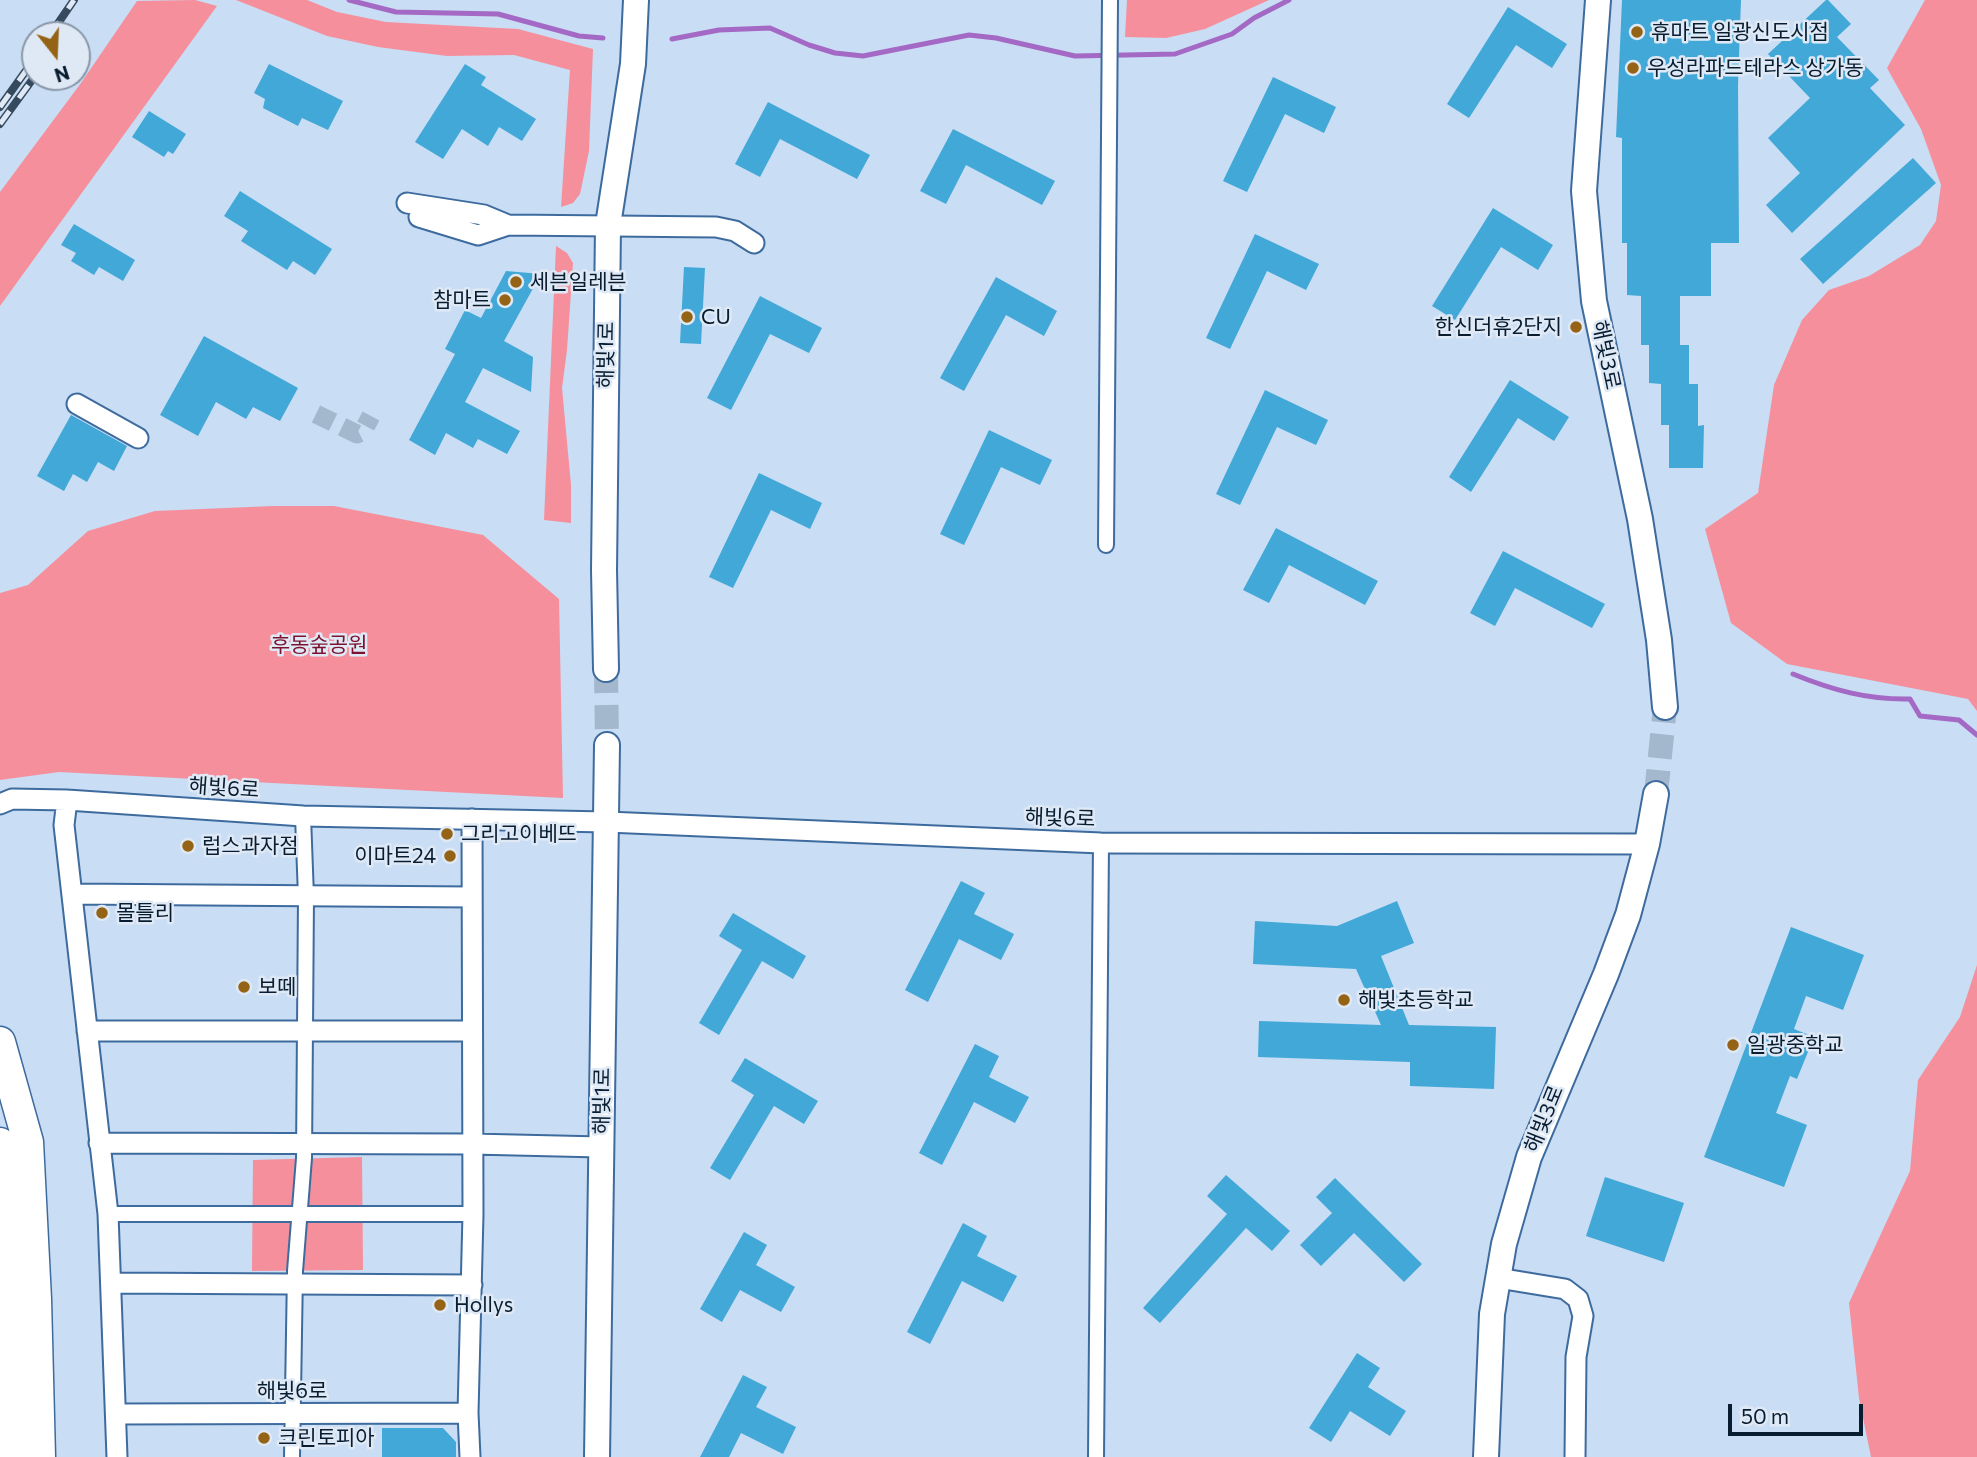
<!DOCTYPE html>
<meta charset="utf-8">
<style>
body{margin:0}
#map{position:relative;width:1977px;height:1457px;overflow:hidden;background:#c9ddf4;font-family:Commissioner,sans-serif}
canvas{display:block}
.north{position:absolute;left:21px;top:21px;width:70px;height:70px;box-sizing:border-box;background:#dfe9f5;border:2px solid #8997a7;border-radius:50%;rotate:162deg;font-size:19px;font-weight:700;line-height:28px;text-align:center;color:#091d31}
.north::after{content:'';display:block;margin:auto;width:24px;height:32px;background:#956315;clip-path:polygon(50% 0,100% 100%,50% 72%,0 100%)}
.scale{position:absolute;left:1728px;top:1404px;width:135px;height:32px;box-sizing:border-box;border:4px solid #091d31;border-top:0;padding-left:9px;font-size:21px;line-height:24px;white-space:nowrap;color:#091d31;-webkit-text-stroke:5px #dfe9f5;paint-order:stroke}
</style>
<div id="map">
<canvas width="1977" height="1457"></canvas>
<div class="north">N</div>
<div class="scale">50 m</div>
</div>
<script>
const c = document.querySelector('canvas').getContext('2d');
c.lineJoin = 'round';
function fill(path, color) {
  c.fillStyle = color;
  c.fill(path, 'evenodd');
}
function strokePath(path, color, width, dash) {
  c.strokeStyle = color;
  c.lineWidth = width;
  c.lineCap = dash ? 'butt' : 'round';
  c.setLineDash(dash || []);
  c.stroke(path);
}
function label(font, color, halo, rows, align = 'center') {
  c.font = font + ' Commissioner,"Noto Sans KR",sans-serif';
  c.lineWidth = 5;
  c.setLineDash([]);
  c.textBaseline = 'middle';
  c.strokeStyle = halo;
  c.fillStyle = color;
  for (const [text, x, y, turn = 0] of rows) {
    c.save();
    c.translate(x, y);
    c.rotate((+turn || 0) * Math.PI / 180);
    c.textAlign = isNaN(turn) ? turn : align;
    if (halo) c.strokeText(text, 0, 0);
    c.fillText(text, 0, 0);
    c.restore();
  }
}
const green = new Path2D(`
 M 195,0 L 217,6 L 0,306 L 0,192 L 81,83 L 137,1 Z
 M 236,0 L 307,0 L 337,12 L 386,22 L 518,29 L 593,49 L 589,151 L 580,194 L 573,203 L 561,207 L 570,70 L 514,55 L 447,56 L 378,47 L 327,36 Z
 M 1127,0 L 1269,0 L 1205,29 L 1166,38 L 1125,37 Z
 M 1925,0 L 1977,0 L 1977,711 L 1968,699 L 1787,664 L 1731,623 L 1705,529 L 1758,493 L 1774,385 L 1802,320 L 1829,290 L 1869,276 L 1920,245 L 1936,221 L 1941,185 L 1921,129 L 1887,68 Z
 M 556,246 L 567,253 L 573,263 L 567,350 L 562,388 L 571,485 L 571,523 L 544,520 Z
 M 273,506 L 334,506 L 483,535 L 559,599 L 563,798 L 59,772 L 0,780 L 0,593 L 28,585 L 88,531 L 155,511 Z
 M 1977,965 L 1977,1457 L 1871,1457 L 1859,1398 L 1849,1303 L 1910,1171 L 1918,1080 L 1960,1017 Z
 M 362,1157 L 363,1270 L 252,1271 L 253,1160 Z`);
const stream = new Path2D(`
 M 349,0 L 396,12 L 498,14 L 579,36 L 603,38
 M 672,39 L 719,30 L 770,28 L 809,45 L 835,53 L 863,56 L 969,35 L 996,38 L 1075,56 L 1175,54 L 1232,34 L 1254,18 L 1289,0
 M 1793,674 C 1832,690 1868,700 1910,699 L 1920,716 L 1959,720 L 1977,735`);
const building = new Path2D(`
 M 1622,0 L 1741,0 L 1738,85 L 1739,243 L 1711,243 L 1711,296 L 1680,296 L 1680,345 L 1689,345 L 1689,384 L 1698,384 L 1698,426 L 1704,425 L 1703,468 L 1669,468 L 1669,425 L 1661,425 L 1661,384 L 1649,383 L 1649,345 L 1641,345 L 1641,296 L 1627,295 L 1627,243 L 1622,243 L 1622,138 L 1616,137 Z
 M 1826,0 L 1828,0 L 1851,24 L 1837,37 L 1879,80 L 1870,88 L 1905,125 L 1792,233 L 1766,205 L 1800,173 L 1768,138 L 1810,98 L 1768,54 Z
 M 1508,7 L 1567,44 L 1552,68 L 1516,45 L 1469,118 L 1447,104 Z
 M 269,64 L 343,101 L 328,130 L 302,118 L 298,126 L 263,108 L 265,99 L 254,93 Z
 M 465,64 L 486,77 L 481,85 L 536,119 L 522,141 L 499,127 L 488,146 L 462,129 L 443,159 L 415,142 Z
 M 1273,77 L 1336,107 L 1324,133 L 1285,114 L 1247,192 L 1223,181 Z
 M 768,102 L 870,155 L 857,179 L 780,139 L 760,177 L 735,164 Z
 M 149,111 L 186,134 L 173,154 L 168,151 L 164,157 L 132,137 Z
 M 953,129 L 1055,181 L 1042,205 L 966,165 L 946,204 L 920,191 Z
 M 1913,158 L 1936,183 L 1823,284 L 1800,259 Z
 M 240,191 L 332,249 L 315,275 L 293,261 L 287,270 L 241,241 L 248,231 L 224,216 Z
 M 1493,208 L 1553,245 L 1538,270 L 1501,247 L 1455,320 L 1432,306 Z
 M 74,224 L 135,260 L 123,281 L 99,267 L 94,275 L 71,261 L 76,253 L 61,245 Z
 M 1255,234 L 1319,264 L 1306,290 L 1267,271 L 1230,349 L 1206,338 Z
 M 684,267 L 705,268 L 701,344 L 680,343 Z
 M 506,271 L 541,274 L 504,341 L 533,357 L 531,392 L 483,368 L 465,402 L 520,431 L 507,454 L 478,439 L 473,448 L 446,433 L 435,455 L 409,440 L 455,354 L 445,349 L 465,310 L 481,318 Z
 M 996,277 L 1057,311 L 1044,336 L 1006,315 L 964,391 L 940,378 Z
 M 760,296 L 822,328 L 809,353 L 770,334 L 731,410 L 707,398 Z
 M 204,336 L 298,388 L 280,421 L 253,407 L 246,419 L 216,402 L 198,436 L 160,415 Z
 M 1510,380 L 1569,417 L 1554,441 L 1518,418 L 1471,492 L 1449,477 Z
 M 1265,390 L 1328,420 L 1316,445 L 1277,427 L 1240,505 L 1216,494 Z
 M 71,415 L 127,446 L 114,471 L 98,462 L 87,482 L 73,474 L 64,491 L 37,476 Z
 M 989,430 L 1052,460 L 1040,485 L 1001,467 L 964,545 L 940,534 Z
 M 759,473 L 822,503 L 810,529 L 771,510 L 733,588 L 709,577 Z
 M 1276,528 L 1378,581 L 1365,605 L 1289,565 L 1269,603 L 1243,590 Z
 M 1503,551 L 1605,604 L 1592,628 L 1515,588 L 1495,626 L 1470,613 Z
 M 961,881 L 985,893 L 974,914 L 1014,934 L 1001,960 L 959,939 L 928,1002 L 905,990 Z
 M 1397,901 L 1414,943 L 1381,956 L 1409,1025 L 1496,1027 L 1494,1089 L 1410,1086 L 1410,1062 L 1258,1057 L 1259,1021 L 1381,1025 L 1356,969 L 1253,964 L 1255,921 L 1337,926 Z
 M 733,913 L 806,956 L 793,979 L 762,961 L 719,1035 L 699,1023 L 742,950 L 719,936 Z
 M 1791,927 L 1864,955 L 1843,1010 L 1806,996 L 1794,1029 L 1814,1037 L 1797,1079 L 1790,1076 L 1776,1113 L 1807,1125 L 1784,1187 L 1704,1157 Z
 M 975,1044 L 999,1056 L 989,1077 L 1029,1097 L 1015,1123 L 974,1102 L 942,1165 L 919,1153 Z
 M 745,1058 L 818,1101 L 804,1124 L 774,1106 L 730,1180 L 710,1168 L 754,1095 L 731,1081 Z
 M 1226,1175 L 1290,1231 L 1272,1251 L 1246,1228 L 1160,1323 L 1143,1308 L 1227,1214 L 1207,1196 Z
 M 1605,1177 L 1684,1203 L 1664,1262 L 1586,1236 Z
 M 1335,1178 L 1422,1264 L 1404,1282 L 1354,1233 L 1321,1266 L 1300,1245 L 1332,1213 L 1316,1197 Z
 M 963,1223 L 987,1236 L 977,1256 L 1017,1276 L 1003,1302 L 962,1281 L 930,1344 L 907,1332 Z
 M 744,1232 L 767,1245 L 756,1265 L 795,1287 L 781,1312 L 740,1290 L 722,1322 L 700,1309 Z
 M 1357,1353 L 1380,1368 L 1368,1387 L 1406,1411 L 1390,1436 L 1350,1411 L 1331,1442 L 1309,1428 Z
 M 743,1375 L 767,1387 L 756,1407 L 796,1427 L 783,1454 L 741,1433 L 729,1457 L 700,1457 Z
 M 382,1428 L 443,1428 L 456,1442 L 456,1457 L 382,1457 Z`);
const minorTunnel = new Path2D(`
 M 316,414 L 357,434 L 363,431 L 371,416`);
const tertiaryTunnel = new Path2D(`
 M 606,669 L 607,745
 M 1656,794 L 1665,707`);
const pedestrian = new Path2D(`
 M 1106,545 L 1110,0
 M 108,1214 L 473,1214
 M 292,1457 L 295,1271 L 304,1158 L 306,897 L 303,816
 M 1096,1457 L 1101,843`);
const minor = new Path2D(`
 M 407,203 L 484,215 L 508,225 L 716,227 L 735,231 L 754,243
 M 419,217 L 478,235 L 508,225
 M 77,404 L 138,438
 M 67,800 L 64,825 L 108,1214 L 117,1457
 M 0,804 L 12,799 L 67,800 L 303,816 L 607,822 L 1101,843 L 1647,844
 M 72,894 L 472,897
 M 87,1031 L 471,1031
 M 99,1143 L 472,1144 L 601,1147
 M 1498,1278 L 1565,1289 L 1578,1299 L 1583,1316 L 1576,1357 L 1575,1457
 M 112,1283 L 472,1285
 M 117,1414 L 468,1413
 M 470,1457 L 468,1413 L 473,1214 L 472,819`);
const tertiary = new Path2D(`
 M 1598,0 L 1584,191 L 1594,301 L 1640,519 L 1659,640 L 1665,707
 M 606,669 L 604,570 L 608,225 L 633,64 L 636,0
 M 597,1457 L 607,745
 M 1486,1457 L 1492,1314 L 1504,1244 L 1529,1157 L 1606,974 L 1628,915 L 1647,844 L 1656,794`);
const primary = new Path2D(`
 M 0,1042 L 28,1142 L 36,1299 L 40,1457
 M 0,1143 L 9,1323 L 11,1457`);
const rail = new Path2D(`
 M 50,35 L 74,0
 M 0,107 L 35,58
 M 0,124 L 35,76`);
const markers = [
 [1637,32,7,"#956315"],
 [1633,68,7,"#956315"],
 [516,282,7,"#956315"],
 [505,300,7,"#956315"],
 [687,317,7,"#956315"],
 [1576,327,7,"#956315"],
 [447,834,7,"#956315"],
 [188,846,7,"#956315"],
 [450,856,7,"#956315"],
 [102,913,7,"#956315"],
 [244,987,7,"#956315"],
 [1344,1000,7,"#956315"],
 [1733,1045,7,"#956315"],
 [440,1305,7,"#956315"],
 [264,1438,7,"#956315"]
];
const poiNames = [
 ["휴마트 일광신도시점",1651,32],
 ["우성라파드테라스 상가동",1647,68],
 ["세븐일레븐",530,282],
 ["참마트",491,300,"right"],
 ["CU",701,317],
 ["한신더휴2단지",1562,327,"right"],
 ["그리고이베뜨",461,834],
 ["럽스과자점",202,846],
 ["이마트24",436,856,"right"],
 ["몰틀리",116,913],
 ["보떼",258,987],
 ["해빛초등학교",1358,1000],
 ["일광중학교",1747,1045],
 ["Hollys",454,1305],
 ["크린토피아",278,1438]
];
const streetNames = [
 ["해빛1로",606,355,-89],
 ["해빛3로",1606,355,78],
 ["해빛6로",224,788,4],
 ["해빛6로",1060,818,2],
 ["해빛1로",602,1101,-89],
 ["해빛3로",1544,1119,-68],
 ["해빛6로",292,1391]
];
const parkNames = [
 ["후동숲공원",319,645]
];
fill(green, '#f58f9c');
strokePath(stream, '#a369c4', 5);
fill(building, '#42a8d7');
strokePath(minorTunnel, '#a3b7cd', 19, [19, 10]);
strokePath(tertiaryTunnel, '#a3b7cd', 24, [24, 12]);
strokePath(pedestrian, '#3e6b9e', 18);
strokePath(minor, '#3e6b9e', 23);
strokePath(tertiary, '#3e6b9e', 28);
strokePath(primary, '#3e6b9e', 33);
strokePath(pedestrian, '#fff', 14);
strokePath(minor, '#fff', 19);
strokePath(tertiary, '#fff', 24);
strokePath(primary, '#fff', 30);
strokePath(rail, '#364a5e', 8);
strokePath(rail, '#dfe9f5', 5, [16]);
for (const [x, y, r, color] of markers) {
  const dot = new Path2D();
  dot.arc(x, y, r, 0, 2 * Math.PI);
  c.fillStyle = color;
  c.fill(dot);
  strokePath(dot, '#dfe9f5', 2.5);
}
label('21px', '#091d31', '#dfe9f5', poiNames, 'left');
label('21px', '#091d31', '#dfe9f5', streetNames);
label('21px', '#7c122f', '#dfe9f5', parkNames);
</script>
